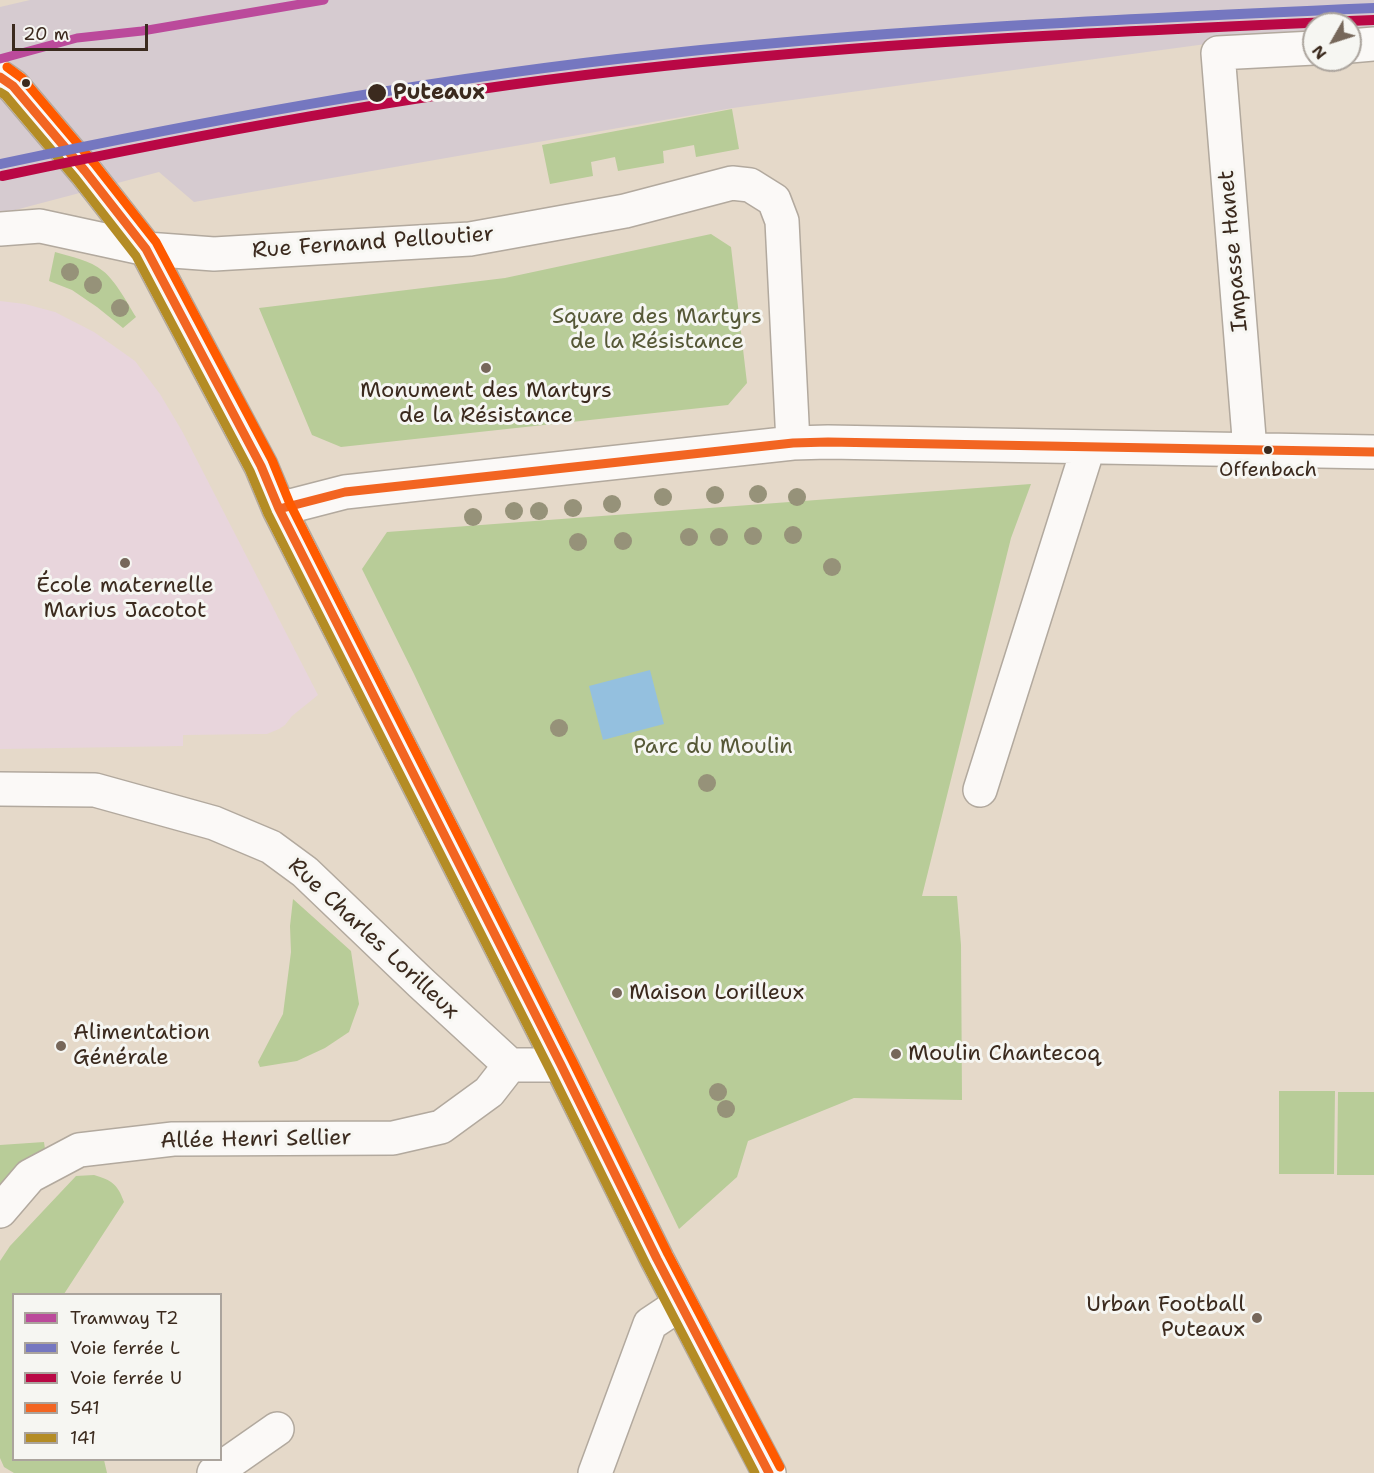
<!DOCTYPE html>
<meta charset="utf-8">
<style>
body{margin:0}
#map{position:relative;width:1374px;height:1473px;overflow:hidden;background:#e5d9c9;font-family:"Shantell Sans",sans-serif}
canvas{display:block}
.legend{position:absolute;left:12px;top:1293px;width:210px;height:168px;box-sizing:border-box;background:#f6f6f2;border:2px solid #aba49d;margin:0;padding:8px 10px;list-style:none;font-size:18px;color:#3b2a1e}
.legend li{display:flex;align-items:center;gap:12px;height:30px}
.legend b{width:30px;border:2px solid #aba49d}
.north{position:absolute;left:1302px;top:12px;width:60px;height:60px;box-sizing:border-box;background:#f6f6f2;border:2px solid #aba49d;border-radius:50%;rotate:231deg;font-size:16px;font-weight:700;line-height:24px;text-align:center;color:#3b2a1e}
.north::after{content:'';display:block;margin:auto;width:21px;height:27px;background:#76675a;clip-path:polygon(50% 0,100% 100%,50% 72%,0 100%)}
.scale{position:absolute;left:12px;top:24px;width:136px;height:27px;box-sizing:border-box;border:3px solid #3b2a1e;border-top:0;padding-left:8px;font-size:18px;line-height:21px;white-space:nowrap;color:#3b2a1e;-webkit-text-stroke:4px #f6f6f2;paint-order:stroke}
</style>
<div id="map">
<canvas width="1374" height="1473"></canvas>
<ul class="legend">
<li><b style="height:8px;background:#bb4a9b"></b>Tramway T2</li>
<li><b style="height:8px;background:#7577c0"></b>Voie ferrée L</li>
<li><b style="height:8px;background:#b90845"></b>Voie ferrée U</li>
<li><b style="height:8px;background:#f26522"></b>541</li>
<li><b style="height:8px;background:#b48c25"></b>141</li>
</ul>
<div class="north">N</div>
<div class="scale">20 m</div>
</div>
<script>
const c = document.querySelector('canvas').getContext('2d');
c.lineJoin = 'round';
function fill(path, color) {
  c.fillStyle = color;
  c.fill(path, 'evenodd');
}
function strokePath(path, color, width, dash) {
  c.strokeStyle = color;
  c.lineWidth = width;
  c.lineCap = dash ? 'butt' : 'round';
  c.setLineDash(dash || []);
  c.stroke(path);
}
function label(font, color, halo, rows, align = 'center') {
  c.font = font + ' "Shantell Sans",sans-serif';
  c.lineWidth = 6;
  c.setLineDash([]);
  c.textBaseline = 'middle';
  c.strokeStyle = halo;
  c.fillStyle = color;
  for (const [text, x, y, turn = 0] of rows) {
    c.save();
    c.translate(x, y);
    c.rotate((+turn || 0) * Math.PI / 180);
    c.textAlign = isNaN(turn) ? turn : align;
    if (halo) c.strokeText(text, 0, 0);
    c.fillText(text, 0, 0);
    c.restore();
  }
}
const built = new Path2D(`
 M 0,301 L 25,304 L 55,312 L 94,332 L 135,361 L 160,394 L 182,431 L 318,695 L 292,716 L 285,725 L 279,729 L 267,734 L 261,734 L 183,735 L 183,746 L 0,749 Z`);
const industrial = new Path2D(`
 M 30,0 L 1374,0 L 1374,38 L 1350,39 L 1350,24 L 1314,24 L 1314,40 L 1206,44 L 733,108 L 194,202 L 159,172 L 0,214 L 0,7 Z`);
const green = new Path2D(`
 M 732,109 L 739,149 L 696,157 L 694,145 L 663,151 L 664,163 L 618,171 L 615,157 L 591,162 L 593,176 L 550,184 L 542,145 Z
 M 711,234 L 731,247 L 747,383 L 728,405 L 341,447 L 312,435 L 259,308 L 505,278 Z
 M 55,252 C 71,257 90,260 103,271 C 115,280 128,304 136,317 L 123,328 L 97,307 L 72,290 L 49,281 Z
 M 1031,484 L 1011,538 L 922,896 L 957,896 L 961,945 L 962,1100 L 854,1098 L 748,1141 L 737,1177 L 679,1229 L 508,874 L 414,674 L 362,569 L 387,532 Z
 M 293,899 L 351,951 L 359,1004 L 349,1032 L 325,1048 L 297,1061 L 260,1067 L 258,1062 L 283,1014 L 291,952 L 290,926 Z
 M 1279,1091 L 1335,1091 L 1334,1174 L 1279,1174 Z
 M 1338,1092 L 1374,1092 L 1374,1175 L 1337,1175 Z
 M 44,1142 L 45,1149 L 0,1199 L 0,1145 Z
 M 94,1175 C 112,1180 118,1185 124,1202 L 64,1294 L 14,1294 L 14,1460 L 104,1460 L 107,1473 L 14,1473 L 4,1467 L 0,1458 L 0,1261 L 10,1246 L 76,1176 Z`);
const water = new Path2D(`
 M 650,670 L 664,724 L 603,740 L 589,686 Z`);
const minor = new Path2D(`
 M 1350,46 L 1374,44
 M 0,77 L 13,86 L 85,171 L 146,249 L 261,466 L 279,509 L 561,1065 L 657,1259 L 769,1473
 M 0,229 L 40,226 L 146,249 L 214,254 L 470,239 L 625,211 L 732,183 L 750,185 L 774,200 L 782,221 L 793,443
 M 1250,450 L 1218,53 L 1314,48
 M 279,509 L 345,492 L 793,443 L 828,442 L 1374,452
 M 0,789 L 95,790 L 214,823 L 271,847 L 305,872 L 421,983 L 510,1065 L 561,1065
 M 980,790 L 1088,448
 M 0,1211 L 30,1176 L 79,1150 L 173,1139 L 393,1138 L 441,1127 L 489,1092 L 510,1065
 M 214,1473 L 277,1429
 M 595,1473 L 650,1324 L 680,1304`);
const bus1 = new Path2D(`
 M 0,77 L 13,86 L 85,171 L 146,249 L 261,466 L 279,509 L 561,1065 L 657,1259 L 769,1473
 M 279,509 L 345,492 L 793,443 L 828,442 L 1374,452`);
const bus2 = new Path2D(`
 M 0,92 L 5,95 L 76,179 L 136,256 L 250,471 L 268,514 L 550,1070 L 646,1264 L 755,1473`);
const bus3 = new Path2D(`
 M 7,67 L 22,78 L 94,163 L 156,242 L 272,460 L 290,504 L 572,1060 L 668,1254 L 780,1467`);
const rail1 = new Path2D(`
 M 0,164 C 205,121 410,83 617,59 C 869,30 1121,19 1374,8`);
const rail2 = new Path2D(`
 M 2,176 C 207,133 411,95 619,71 C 870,42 1122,31 1374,20`);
const tram1 = new Path2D(`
 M 0,59 L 77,38 L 142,31 L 324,0`);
const trees = [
 [70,272],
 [93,285],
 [120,308],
 [758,494],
 [715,495],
 [663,497],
 [797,497],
 [612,504],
 [573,508],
 [514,511],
 [539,511],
 [473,517],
 [793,535],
 [753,536],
 [689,537],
 [719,537],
 [623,541],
 [578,542],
 [832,567],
 [559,728],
 [707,783],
 [718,1092],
 [726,1109]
];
const markers = [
 [26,83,5,"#3b2a1e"],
 [377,93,10,"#3b2a1e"],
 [486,368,6,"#76675a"],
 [1268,450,5,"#3b2a1e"],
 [125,563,6,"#76675a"],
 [617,993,6,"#76675a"],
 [61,1046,6,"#76675a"],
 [896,1054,6,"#76675a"],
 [1257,1318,6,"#76675a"]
];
const busNames = [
 ["Offenbach",1268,471]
];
const stopNames = [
 ["Puteaux",393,93]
];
const streetNames = [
 ["Rue Fernand Pelloutier",373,243,-4],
 ["Impasse Hanet",1234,251,-95],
 ["Rue Charles Lorilleux",373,939,43],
 ["Allée Henri Sellier",256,1140,-1]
];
const parkNames = [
 ["Square des Martyrs",657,317],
 ["de la Résistance",657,342],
 ["Parc du Moulin",713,747]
];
const poiNames = [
 ["Monument des Martyrs",486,391,"center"],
 ["de la Résistance",486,416,"center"],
 ["École maternelle",125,586,"center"],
 ["Marius Jacotot",125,611,"center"],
 ["Maison Lorilleux",629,993],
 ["Alimentation",73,1033],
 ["Générale",73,1058],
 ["Moulin Chantecoq",908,1054],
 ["Urban Football",1245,1305,"right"],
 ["Puteaux",1245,1330,"right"]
];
fill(built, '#e8d5dc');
fill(industrial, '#d6cbd0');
fill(green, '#b8cc98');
fill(water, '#94c0df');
strokePath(minor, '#b2a99e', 36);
strokePath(minor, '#fbf9f7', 33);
strokePath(bus1, '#f26522', 9);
strokePath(bus2, '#b48c25', 9);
strokePath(bus3, '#ff5a00', 9);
strokePath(rail1, '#7577c0', 10);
strokePath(rail2, '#b90845', 10);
strokePath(tram1, '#bb4a9b', 9);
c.fillStyle = '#969279';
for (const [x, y] of trees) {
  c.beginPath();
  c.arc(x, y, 9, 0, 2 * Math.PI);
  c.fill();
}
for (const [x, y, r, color] of markers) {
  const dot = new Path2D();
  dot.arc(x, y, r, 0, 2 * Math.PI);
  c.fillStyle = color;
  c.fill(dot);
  strokePath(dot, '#f6f6f2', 2);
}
label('20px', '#3b2a1e', '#f6f6f2', busNames);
label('bold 22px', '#3b2a1e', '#f6f6f2', stopNames, 'left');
label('22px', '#3b2a1e', '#f6f6f2', streetNames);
label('22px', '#565837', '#f6f6f2', parkNames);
label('22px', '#3b2a1e', '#f6f6f2', poiNames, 'left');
</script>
